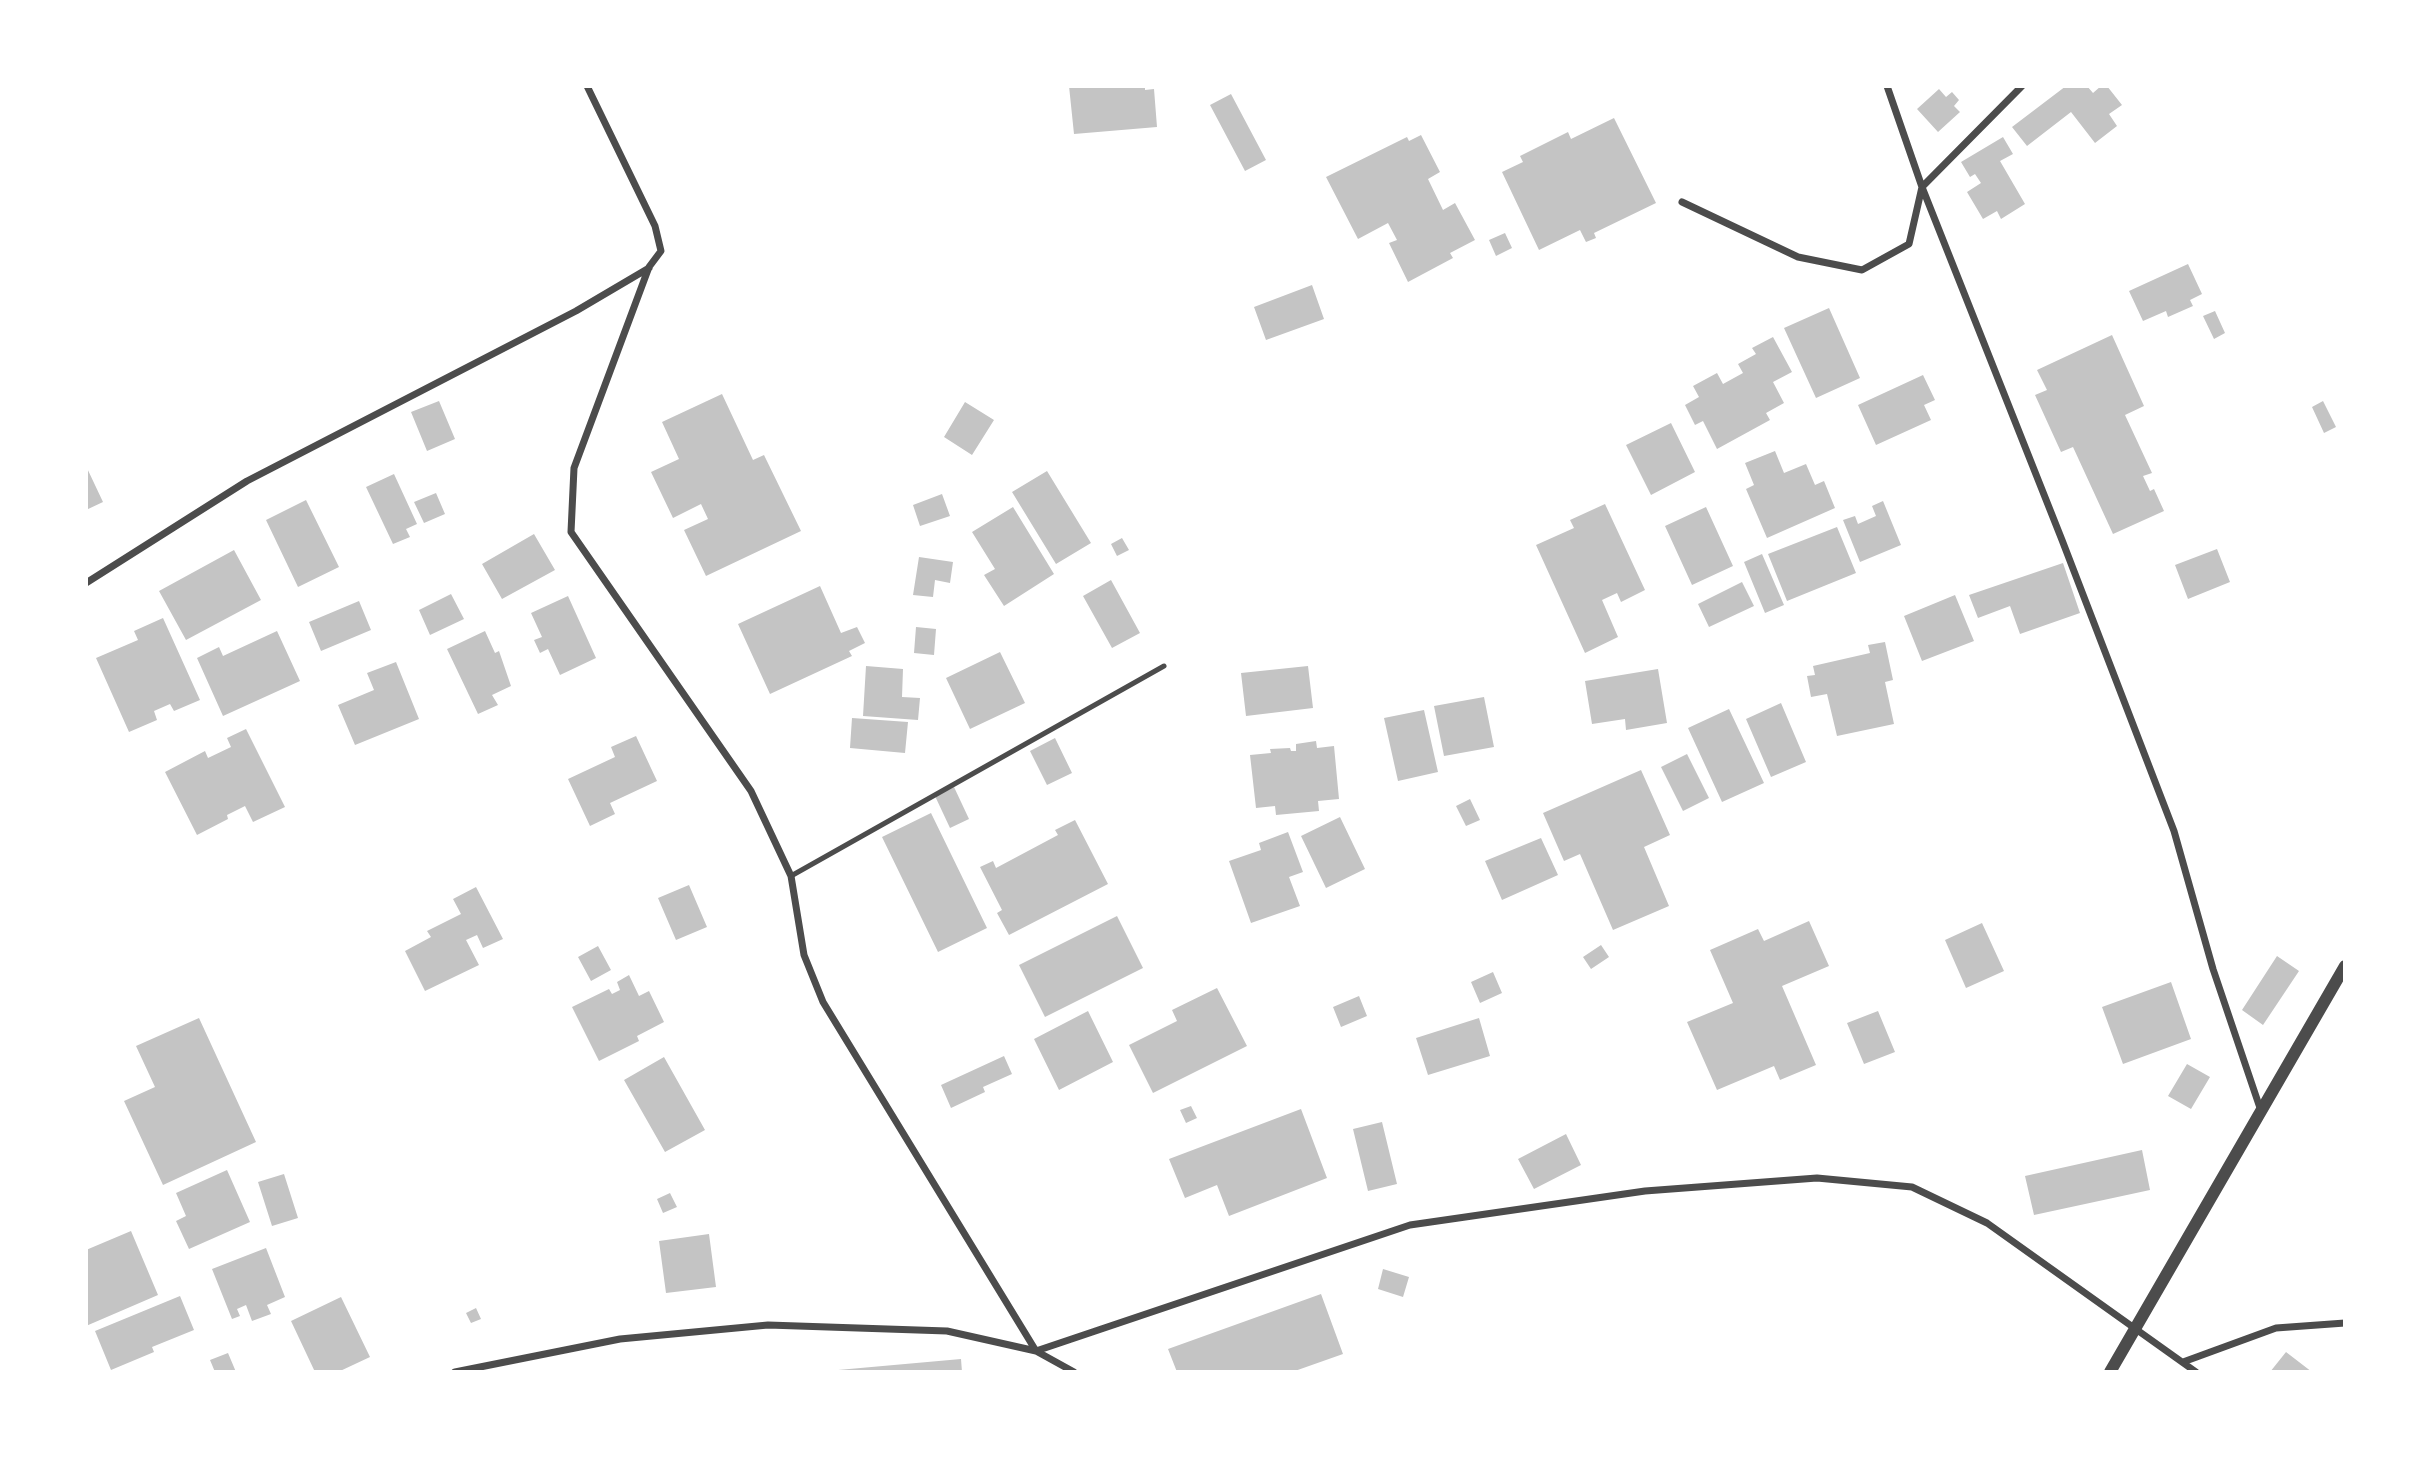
<!DOCTYPE html>
<style>
body{margin:0}
#map{position:relative;width:2431px;height:1458px;overflow:hidden;background:#fff;font-family:"IBM Plex Sans",sans-serif}
canvas{display:block}
.frame{position:absolute;inset:0;border:88px solid #fff;pointer-events:none}
</style>
<div id="map">
<canvas width="2431" height="1458"></canvas>
<div class="frame"></div>
</div>
<script>
const c = document.querySelector('canvas').getContext('2d');
c.lineJoin = 'round';
function fill(path, color) {
  c.fillStyle = color;
  c.fill(path, 'evenodd');
}
function strokePath(path, color, width, dash) {
  c.strokeStyle = color;
  c.lineWidth = width;
  c.lineCap = dash ? 'butt' : 'round';
  c.setLineDash(dash || []);
  c.stroke(path);
}
const building = new Path2D(`
 M 1069,86 L 1145,86 L 1145,90 L 1154,89 L 1157,127 L 1074,134 Z
 M 2066,86 L 2087,86 L 2093,93 L 2101,86 L 2107,86 L 2122,105 L 2109,114 L 2117,126 L 2095,143 L 2071,112 L 2027,146 L 2012,127 Z
 M 1939,89 L 1946,97 L 1952,92 L 1959,100 L 1954,106 L 1960,112 L 1938,132 L 1917,109 Z
 M 1231,94 L 1266,160 L 1245,171 L 1210,105 Z
 M 1614,118 L 1656,203 L 1594,233 L 1596,238 L 1586,242 L 1580,230 L 1539,250 L 1502,172 L 1523,162 L 1520,156 L 1568,132 L 1571,139 Z
 M 1421,135 L 1440,172 L 1428,179 L 1443,210 L 1455,203 L 1475,240 L 1450,253 L 1453,258 L 1408,282 L 1389,243 L 1397,240 L 1388,223 L 1358,239 L 1326,177 L 1407,137 L 1409,141 Z
 M 2003,137 L 2013,154 L 2000,161 L 2025,204 L 2001,219 L 1997,211 L 1983,219 L 1967,192 L 1981,183 L 1975,174 L 1970,177 L 1961,162 Z
 M 1505,233 L 1512,248 L 1496,256 L 1489,240 Z
 M 2188,264 L 2202,294 L 2190,300 L 2193,306 L 2168,317 L 2166,311 L 2143,321 L 2129,291 Z
 M 1312,285 L 1324,319 L 1266,340 L 1254,307 Z
 M 1829,308 L 1860,378 L 1816,398 L 1784,328 Z
 M 2215,311 L 2225,333 L 2214,339 L 2203,316 Z
 M 2112,335 L 2144,406 L 2125,415 L 2152,473 L 2143,476 L 2150,491 L 2154,489 L 2164,511 L 2113,534 L 2073,447 L 2061,452 L 2035,395 L 2047,390 L 2037,370 Z
 M 1773,337 L 1792,372 L 1773,382 L 1784,403 L 1766,413 L 1770,420 L 1717,449 L 1703,421 L 1695,425 L 1685,405 L 1699,397 L 1693,386 L 1717,373 L 1723,384 L 1743,373 L 1738,364 L 1756,354 L 1752,348 Z
 M 1923,375 L 1935,400 L 1924,405 L 1931,420 L 1876,445 L 1858,405 Z
 M 722,394 L 753,460 L 764,455 L 801,531 L 706,576 L 684,530 L 708,519 L 701,504 L 673,518 L 651,472 L 679,459 L 662,422 Z
 M 439,401 L 455,439 L 427,451 L 411,412 Z
 M 2323,401 L 2336,427 L 2324,433 L 2312,407 Z
 M 965,402 L 994,420 L 972,455 L 944,437 Z
 M 1671,423 L 1695,472 L 1651,495 L 1626,445 Z
 M 1775,451 L 1784,473 L 1806,464 L 1815,485 L 1824,481 L 1835,508 L 1767,538 L 1746,489 L 1754,485 L 1745,463 Z
 M 86,466 L 103,502 L 86,510 Z
 M 1047,471 L 1091,543 L 1056,564 L 1012,492 Z
 M 394,474 L 417,524 L 406,529 L 410,537 L 393,544 L 366,487 Z
 M 436,493 L 445,514 L 424,523 L 414,502 Z
 M 942,494 L 950,516 L 920,526 L 913,505 Z
 M 306,500 L 339,567 L 298,587 L 266,520 Z
 M 1883,501 L 1901,545 L 1860,562 L 1843,520 L 1855,516 L 1858,524 L 1876,516 L 1872,506 Z
 M 1605,504 L 1645,590 L 1621,602 L 1617,593 L 1602,600 L 1618,637 L 1585,653 L 1536,545 L 1574,528 L 1570,520 Z
 M 1013,507 L 1054,574 L 1004,606 L 984,575 L 995,569 L 972,532 Z
 M 1706,507 L 1733,566 L 1692,585 L 1665,526 Z
 M 1837,527 L 1856,573 L 1787,601 L 1768,554 Z
 M 534,534 L 555,570 L 502,599 L 482,564 Z
 M 1122,538 L 1129,550 L 1117,556 L 1111,544 Z
 M 2217,549 L 2230,582 L 2188,599 L 2175,565 Z
 M 234,550 L 261,600 L 186,640 L 159,591 Z
 M 1762,554 L 1784,605 L 1765,613 L 1744,562 Z
 M 919,557 L 953,562 L 950,583 L 935,580 L 933,597 L 913,595 Z
 M 2063,563 L 2080,613 L 2020,634 L 2010,606 L 1978,618 L 1969,595 Z
 M 1111,580 L 1140,633 L 1112,648 L 1083,596 Z
 M 1742,582 L 1754,606 L 1709,627 L 1698,604 Z
 M 820,586 L 841,633 L 857,627 L 865,643 L 849,651 L 852,656 L 770,694 L 738,624 Z
 M 451,594 L 464,619 L 430,635 L 419,610 Z
 M 1955,595 L 1974,641 L 1922,661 L 1904,616 Z
 M 568,596 L 596,658 L 560,675 L 548,649 L 540,653 L 534,640 L 542,637 L 531,613 Z
 M 359,601 L 371,630 L 321,651 L 309,622 Z
 M 163,618 L 200,700 L 174,711 L 170,704 L 154,711 L 157,720 L 129,732 L 96,658 L 138,640 L 134,631 Z
 M 916,627 L 936,629 L 934,655 L 914,653 Z
 M 277,631 L 300,681 L 223,716 L 197,658 L 219,647 L 223,656 Z
 M 485,631 L 495,653 L 499,651 L 511,686 L 492,695 L 498,705 L 478,714 L 447,649 Z
 M 1885,642 L 1893,680 L 1885,682 L 1894,724 L 1837,736 L 1827,694 L 1811,697 L 1807,676 L 1815,675 L 1813,666 L 1870,653 L 1868,645 Z
 M 1000,652 L 1025,703 L 970,729 L 946,678 Z
 M 396,662 L 419,719 L 355,745 L 338,705 L 374,690 L 367,673 Z
 M 866,666 L 903,669 L 902,697 L 920,698 L 918,720 L 863,716 Z
 M 1308,666 L 1313,708 L 1246,716 L 1241,673 Z
 M 1658,669 L 1667,723 L 1626,730 L 1625,719 L 1592,724 L 1585,681 Z
 M 1484,697 L 1494,747 L 1444,756 L 1434,706 Z
 M 1781,703 L 1806,762 L 1771,777 L 1746,719 Z
 M 1729,709 L 1764,783 L 1722,802 L 1688,728 Z
 M 1424,710 L 1438,772 L 1398,781 L 1384,718 Z
 M 852,718 L 908,722 L 905,753 L 850,748 Z
 M 246,729 L 285,807 L 253,822 L 245,806 L 227,815 L 228,819 L 197,835 L 165,772 L 205,751 L 208,758 L 231,747 L 227,738 Z
 M 636,736 L 657,781 L 610,803 L 615,814 L 590,826 L 568,779 L 615,757 L 611,747 Z
 M 1055,738 L 1072,773 L 1047,785 L 1030,751 Z
 M 1316,741 L 1317,748 L 1334,746 L 1339,799 L 1318,801 L 1319,811 L 1276,815 L 1275,806 L 1256,808 L 1250,755 L 1271,753 L 1270,749 L 1290,748 L 1291,751 L 1296,751 L 1296,744 Z
 M 1687,754 L 1709,798 L 1683,811 L 1661,767 Z
 M 1641,770 L 1670,835 L 1644,847 L 1669,906 L 1613,930 L 1580,854 L 1564,861 L 1543,813 Z
 M 954,787 L 969,819 L 950,828 L 935,796 Z
 M 1470,799 L 1480,820 L 1466,826 L 1456,806 Z
 M 931,813 L 987,928 L 938,952 L 882,837 Z
 M 1340,817 L 1365,869 L 1326,888 L 1301,836 Z
 M 1075,820 L 1108,884 L 1009,935 L 997,913 L 1002,910 L 980,867 L 993,861 L 996,868 L 1058,835 L 1055,830 Z
 M 1288,832 L 1303,872 L 1289,877 L 1300,906 L 1251,923 L 1229,861 L 1261,850 L 1259,843 Z
 M 1541,838 L 1558,875 L 1502,900 L 1485,861 Z
 M 689,885 L 707,927 L 676,940 L 658,898 Z
 M 476,887 L 503,939 L 483,948 L 477,935 L 466,940 L 479,965 L 425,991 L 405,951 L 431,937 L 427,931 L 461,914 L 453,899 Z
 M 1117,916 L 1143,968 L 1045,1017 L 1019,965 Z
 M 1809,921 L 1829,966 L 1782,986 L 1816,1065 L 1780,1080 L 1774,1066 L 1717,1090 L 1687,1022 L 1733,1003 L 1710,950 L 1758,929 L 1764,941 Z
 M 1982,923 L 2004,971 L 1966,988 L 1945,940 Z
 M 1601,945 L 1609,957 L 1591,969 L 1583,957 Z
 M 598,946 L 611,970 L 591,981 L 578,957 Z
 M 2277,956 L 2299,971 L 2263,1025 L 2242,1010 Z
 M 1493,972 L 1502,993 L 1480,1003 L 1471,982 Z
 M 629,975 L 639,996 L 649,991 L 664,1022 L 637,1036 L 639,1041 L 599,1061 L 572,1007 L 609,989 L 612,994 L 620,990 L 617,982 Z
 M 2171,982 L 2191,1039 L 2123,1064 L 2102,1007 Z
 M 1217,988 L 1247,1046 L 1153,1093 L 1129,1045 L 1177,1021 L 1172,1010 Z
 M 1359,996 L 1367,1016 L 1341,1027 L 1333,1007 Z
 M 1088,1011 L 1113,1062 L 1059,1090 L 1034,1039 Z
 M 1878,1011 L 1895,1052 L 1864,1064 L 1847,1023 Z
 M 199,1018 L 256,1142 L 163,1185 L 124,1101 L 155,1087 L 136,1046 Z
 M 1479,1018 L 1490,1056 L 1428,1075 L 1416,1038 Z
 M 1004,1056 L 1012,1074 L 983,1087 L 985,1092 L 951,1108 L 941,1085 Z
 M 664,1057 L 705,1130 L 665,1152 L 624,1080 Z
 M 2187,1064 L 2210,1077 L 2191,1109 L 2168,1096 Z
 M 1191,1106 L 1197,1118 L 1186,1123 L 1180,1110 Z
 M 1301,1109 L 1327,1178 L 1229,1216 L 1217,1185 L 1185,1198 L 1169,1159 Z
 M 1382,1122 L 1397,1184 L 1368,1191 L 1353,1129 Z
 M 1566,1134 L 1581,1165 L 1534,1189 L 1518,1159 Z
 M 2142,1150 L 2150,1190 L 2034,1215 L 2025,1176 Z
 M 227,1170 L 250,1222 L 189,1249 L 176,1221 L 186,1216 L 176,1193 Z
 M 284,1174 L 298,1218 L 272,1226 L 258,1182 Z
 M 670,1193 L 677,1207 L 663,1213 L 657,1199 Z
 M 131,1231 L 158,1295 L 86,1326 L 86,1250 Z
 M 709,1234 L 716,1287 L 666,1293 L 659,1241 Z
 M 266,1248 L 285,1297 L 267,1305 L 271,1314 L 252,1321 L 246,1305 L 237,1309 L 240,1316 L 232,1319 L 212,1269 Z
 M 1383,1269 L 1409,1277 L 1403,1297 L 1378,1289 Z
 M 1321,1294 L 1343,1354 L 1292,1372 L 1177,1372 L 1168,1349 Z
 M 180,1296 L 194,1330 L 152,1347 L 154,1352 L 111,1370 L 95,1331 Z
 M 341,1297 L 370,1357 L 338,1372 L 315,1372 L 291,1321 Z
 M 476,1308 L 481,1319 L 471,1323 L 466,1313 Z
 M 2286,1352 L 2312,1372 L 2270,1372 Z
 M 228,1353 L 236,1372 L 215,1372 L 210,1360 Z
 M 961,1359 L 962,1372 L 838,1372 L 838,1370 Z`);
const service = new Path2D(`
 M 791,876 L 1164,666`);
const minor = new Path2D(`
 M 587,86 L 655,226 L 661,251 L 649,267 L 574,468 L 571,532 L 751,791 L 791,876 L 804,955 L 823,1002 L 1036,1351 L 1074,1372
 M 1887,86 L 1922,187 L 2062,540 L 2174,831 L 2213,969 L 2260,1108
 M 1682,202 L 1798,257 L 1862,270 L 1909,244 L 1922,187 L 2022,86
 M 86,583 L 247,481 L 576,311 L 649,268
 M 2183,1362 L 2276,1328 L 2345,1323
 M 455,1372 L 620,1339 L 768,1325 L 947,1331 L 1036,1351 L 1410,1225 L 1645,1191 L 1817,1178 L 1912,1187 L 1987,1223 L 2196,1372`);
const tertiary = new Path2D(`
 M 2110,1372 L 2345,966`);
fill(building, '#c4c4c4');
strokePath(service, '#4c4c4c', 5);
strokePath(minor, '#4c4c4c', 7);
strokePath(tertiary, '#4c4c4c', 12);
</script>
